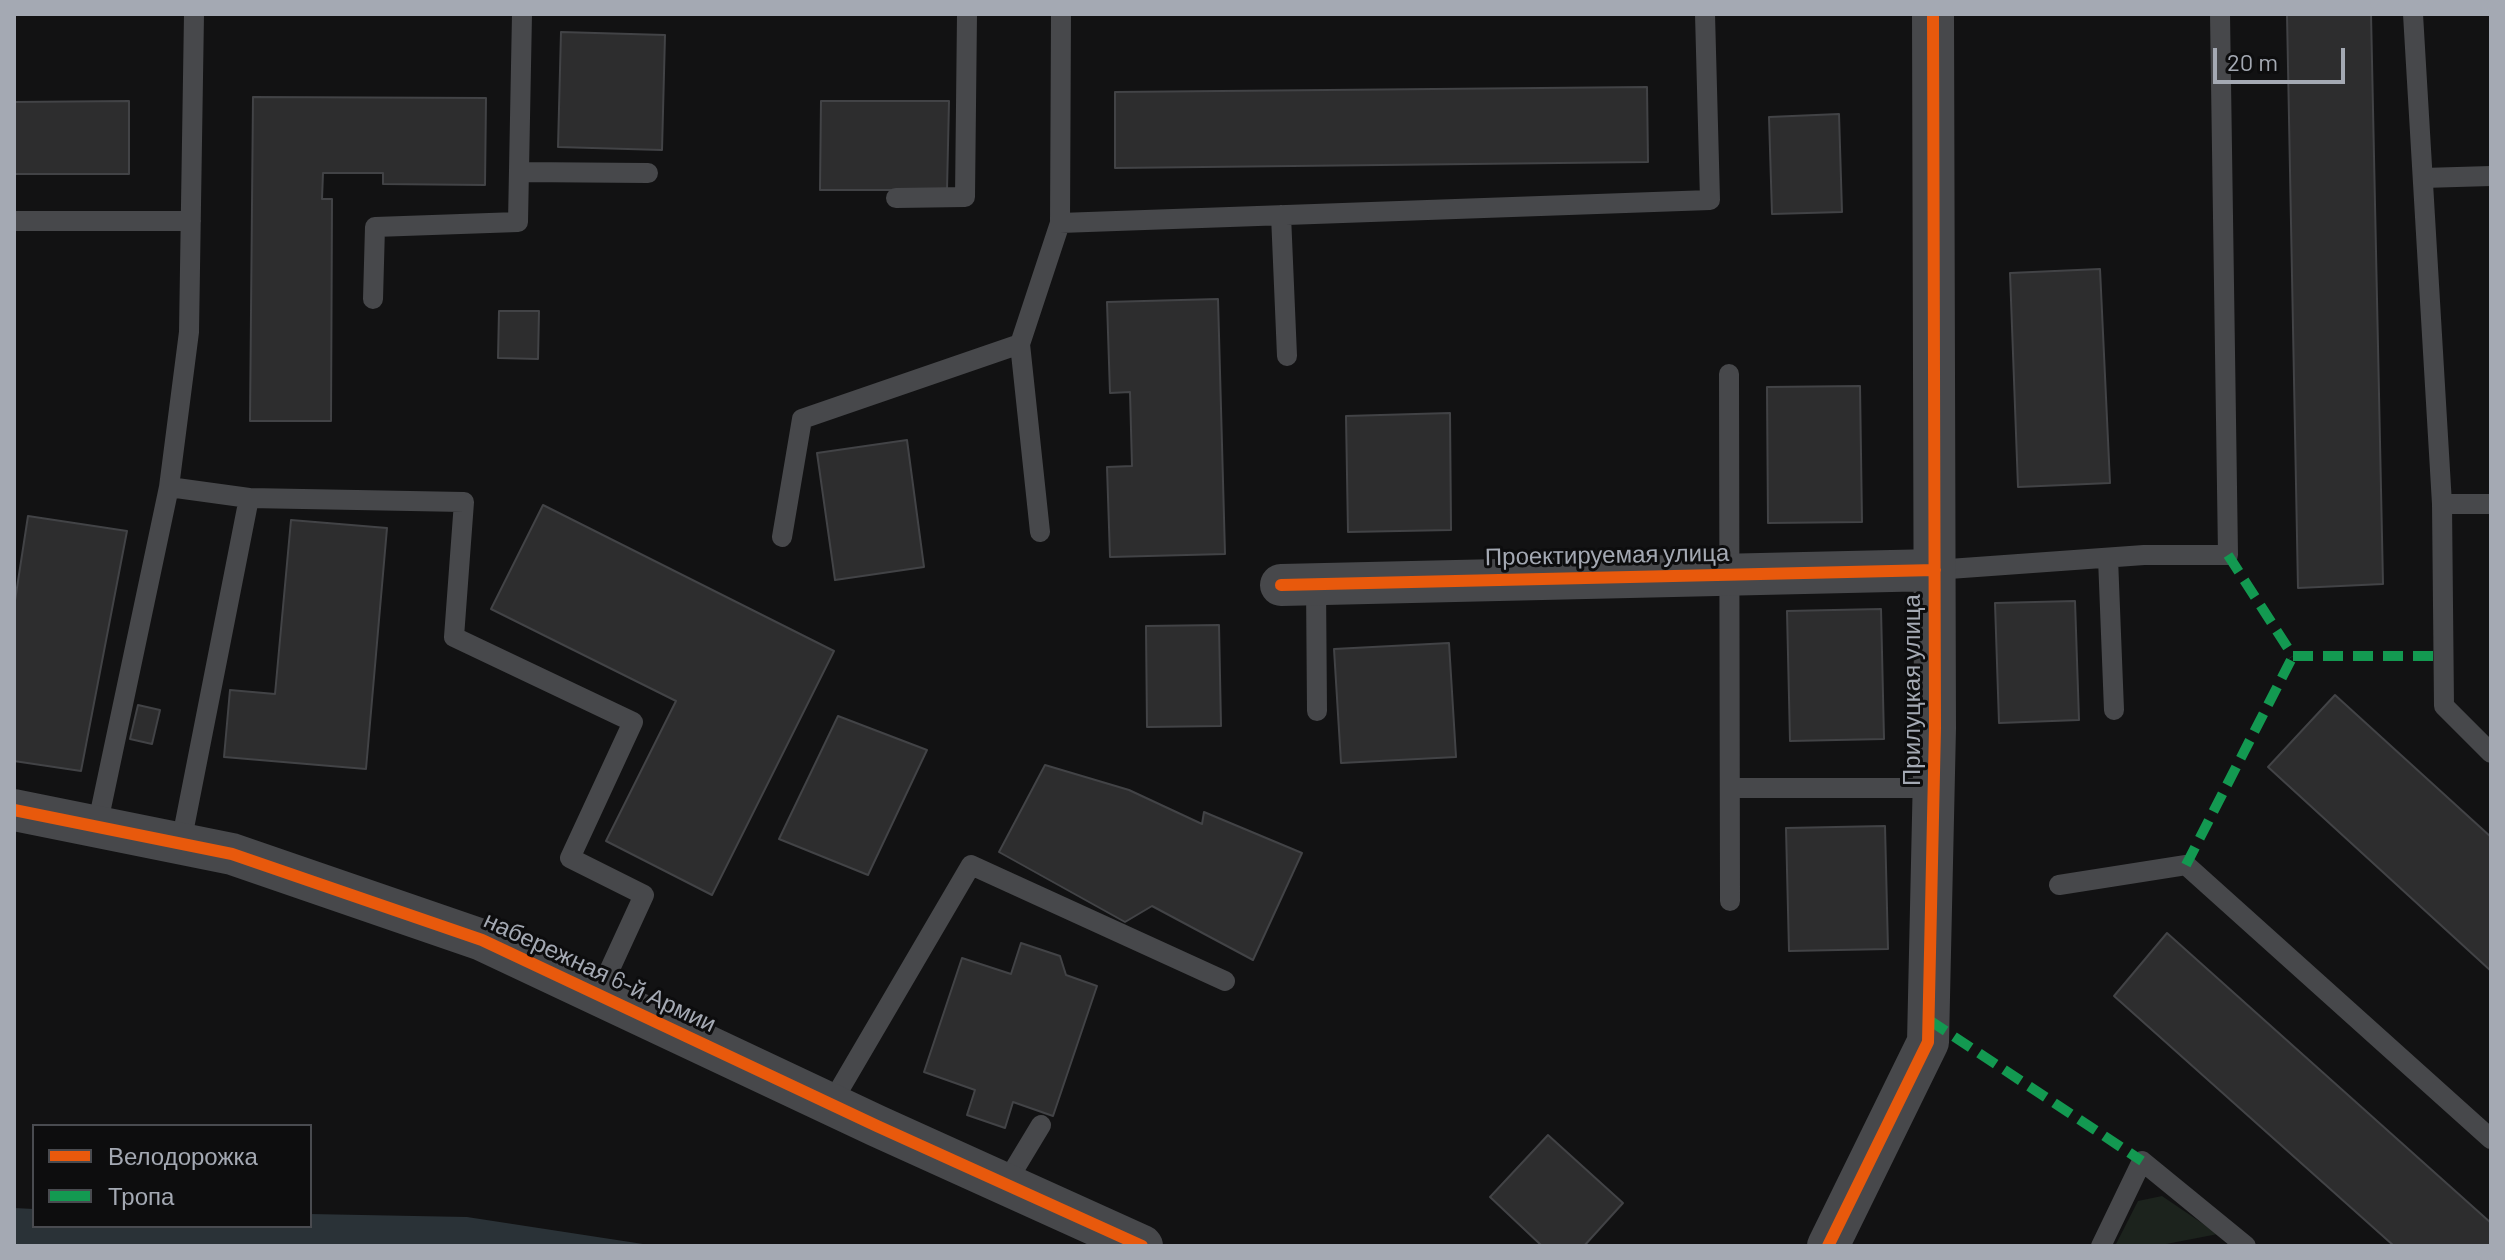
<!DOCTYPE html>
<meta charset="utf-8">
<style>
body{margin:0}
#map{position:relative;width:2505px;height:1260px;overflow:hidden;background:#121213;font-family:Barlow,sans-serif}
canvas{display:block}
.frame{position:absolute;inset:0;border:16px solid #a4a9b3;pointer-events:none}
.legend{position:absolute;left:32px;top:1124px;width:280px;height:104px;box-sizing:border-box;background:#0d0d0e;border:2px solid #494b50;margin:0;padding:10px 14px;list-style:none;font-size:24px;color:#a4a9b3}
.legend li{display:flex;align-items:center;gap:16px;height:40px}
.legend b{width:40px;border:2px solid #494b50}
.scale{position:absolute;left:2213px;top:48px;width:132px;height:36px;box-sizing:border-box;border:4px solid #a4a9b3;border-top:0;padding-left:10px;font-size:24px;line-height:28px;white-space:nowrap;color:#a4a9b3;-webkit-text-stroke:6px #0d0d0e;paint-order:stroke}
</style>
<div id="map">
<canvas width="2505" height="1260"></canvas>
<div class="frame"></div>
<ul class="legend">
<li><b style="height:10px;background:#e8590c"></b>Велодорожка</li>
<li><b style="height:10px;background:#139951"></b>Тропа</li>
</ul>
<div class="scale">20 m</div>
</div>
<script>
const c = document.querySelector('canvas').getContext('2d');
c.lineJoin = 'round';
function fill(path, color) {
  c.fillStyle = color;
  c.fill(path, 'evenodd');
}
function strokePath(path, color, width, dash) {
  c.strokeStyle = color;
  c.lineWidth = width;
  c.lineCap = dash ? 'butt' : 'round';
  c.setLineDash(dash || []);
  c.stroke(path);
}
function label(font, color, halo, rows, align = 'center') {
  c.font = font + ' Barlow,sans-serif';
  c.lineWidth = 6;
  c.setLineDash([]);
  c.textBaseline = 'middle';
  c.strokeStyle = halo;
  c.fillStyle = color;
  for (const [text, x, y, turn = 0] of rows) {
    c.save();
    c.translate(x, y);
    c.rotate((+turn || 0) * Math.PI / 180);
    c.textAlign = isNaN(turn) ? turn : align;
    if (halo) c.strokeText(text, 0, 0);
    c.fillText(text, 0, 0);
    c.restore();
  }
}
const green = new Path2D(`
 M 2162,1196 L 2218,1234 L 2156,1246 L 2115,1246 L 2138,1201 Z`);
const water = new Path2D(`
 M 14,1208 L 34,1209 L 34,1226 L 310,1226 L 310,1214 L 467,1217 L 656,1246 L 14,1246 Z`);
const building = new Path2D(`
 M 2287,14 L 2371,14 L 2383,584 L 2298,588 Z
 M 561,32 L 665,35 L 662,150 L 558,147 Z
 M 1647,87 L 1648,162 L 1115,168 L 1115,92 Z
 M 253,97 L 486,98 L 485,185 L 383,184 L 383,173 L 323,173 L 322,199 L 332,199 L 331,421 L 250,421 Z
 M 129,101 L 129,174 L 14,174 L 14,102 Z
 M 821,101 L 949,101 L 947,190 L 820,190 Z
 M 1839,114 L 1842,212 L 1772,214 L 1769,117 Z
 M 2100,269 L 2110,483 L 2018,487 L 2010,273 Z
 M 1218,299 L 1225,554 L 1110,557 L 1107,467 L 1132,466 L 1130,392 L 1110,393 L 1107,302 Z
 M 499,311 L 539,311 L 538,359 L 498,358 Z
 M 1860,386 L 1862,522 L 1768,523 L 1767,387 Z
 M 1450,413 L 1451,530 L 1348,532 L 1346,416 Z
 M 907,440 L 924,567 L 835,580 L 817,453 Z
 M 543,505 L 834,651 L 712,895 L 606,841 L 676,701 L 491,609 Z
 M 28,516 L 127,531 L 81,771 L 14,761 L 14,607 Z
 M 291,520 L 387,528 L 366,769 L 224,757 L 230,690 L 275,694 Z
 M 2075,601 L 2079,720 L 1999,723 L 1995,603 Z
 M 1881,609 L 1884,739 L 1790,741 L 1787,611 Z
 M 1219,625 L 1221,726 L 1147,727 L 1146,626 Z
 M 1449,643 L 1456,757 L 1341,763 L 1334,649 Z
 M 2335,695 L 2491,837 L 2491,971 L 2268,767 Z
 M 138,705 L 160,710 L 152,744 L 130,739 Z
 M 838,716 L 927,750 L 868,875 L 779,839 Z
 M 1045,765 L 1129,790 L 1202,824 L 1204,812 L 1302,853 L 1253,960 L 1152,906 L 1125,922 L 999,852 Z
 M 1885,826 L 1888,949 L 1789,951 L 1786,828 Z
 M 2167,933 L 2491,1223 L 2491,1246 L 2394,1246 L 2114,996 Z
 M 1021,943 L 1060,956 L 1066,975 L 1097,986 L 1053,1116 L 1013,1102 L 1005,1128 L 967,1115 L 975,1090 L 924,1072 L 962,958 L 1011,974 Z
 M 1548,1135 L 1623,1203 L 1584,1246 L 1542,1246 L 1490,1197 Z`);
const service = new Path2D(`
 M 1061,14 L 1060,223 L 1710,200 L 1705,14
 M 2413,14 L 2442,504 L 2444,706 L 2491,753
 M 519,172 L 648,173
 M 2423,178 L 2491,176
 M 896,198 L 965,197 L 967,14
 M 1281,215 L 1287,356
 M 14,221 L 191,221
 M 373,299 L 375,227 L 518,222 L 522,14
 M 1729,374 L 1730,901
 M 169,487 L 249,498 L 181,843
 M 249,498 L 464,502 L 454,637 L 633,722 L 570,858 L 644,895 L 598,995
 M 2442,504 L 2491,504
 M 1040,532 L 1020,344 L 1060,223
 M 782,537 L 802,419 L 1020,344
 M 2108,558 L 2114,710
 M 1935,570 L 2144,555 L 2228,555 L 2220,14
 M 1316,584 L 1317,711
 M 1730,788 L 1933,788
 M 97,827 L 169,487 L 189,332 L 194,14
 M 2059,885 L 2186,865 L 2491,1139
 M 831,1104 L 971,865 L 1225,981
 M 1006,1183 L 1041,1125
 M 2101,1246 L 2142,1161 L 2246,1246`);
const minor = new Path2D(`
 M 1281,585 L 1935,570
 M 14,810 L 232,854 L 482,940 L 877,1126 L 1142,1246
 M 1828,1246 L 1928,1042 L 1935,728 L 1933,14`);
const quiet = new Path2D(`
 M 2228,555 L 2293,656
 M 2293,656 L 2443,656
 M 2186,865 L 2293,656
 M 1929,1020 L 2142,1161`);
const cycleway = new Path2D(`
 M 1281,585 L 1935,570
 M 14,810 L 232,854 L 482,940 L 877,1126 L 1142,1246
 M 1828,1246 L 1928,1042 L 1935,728 L 1933,14`);
const streetNames = [
 ["Проектируемая улица",1607,555,-1],
 ["Прилуцкая улица",1912,690,-90],
 ["набережная 6-й Армии",600,972,25]
];
fill(green, '#1c231d');
fill(water, '#2a3237');
fill(building, '#2d2d2e');
strokePath(building, '#424346', 2);
strokePath(service, '#47484b', 20);
strokePath(minor, '#47484b', 42);
strokePath(quiet, '#139951', 10, [20, 10]);
strokePath(cycleway, '#e8590c', 12);
label('24px', '#a4a9b3', '#0d0d0e', streetNames);
</script>
